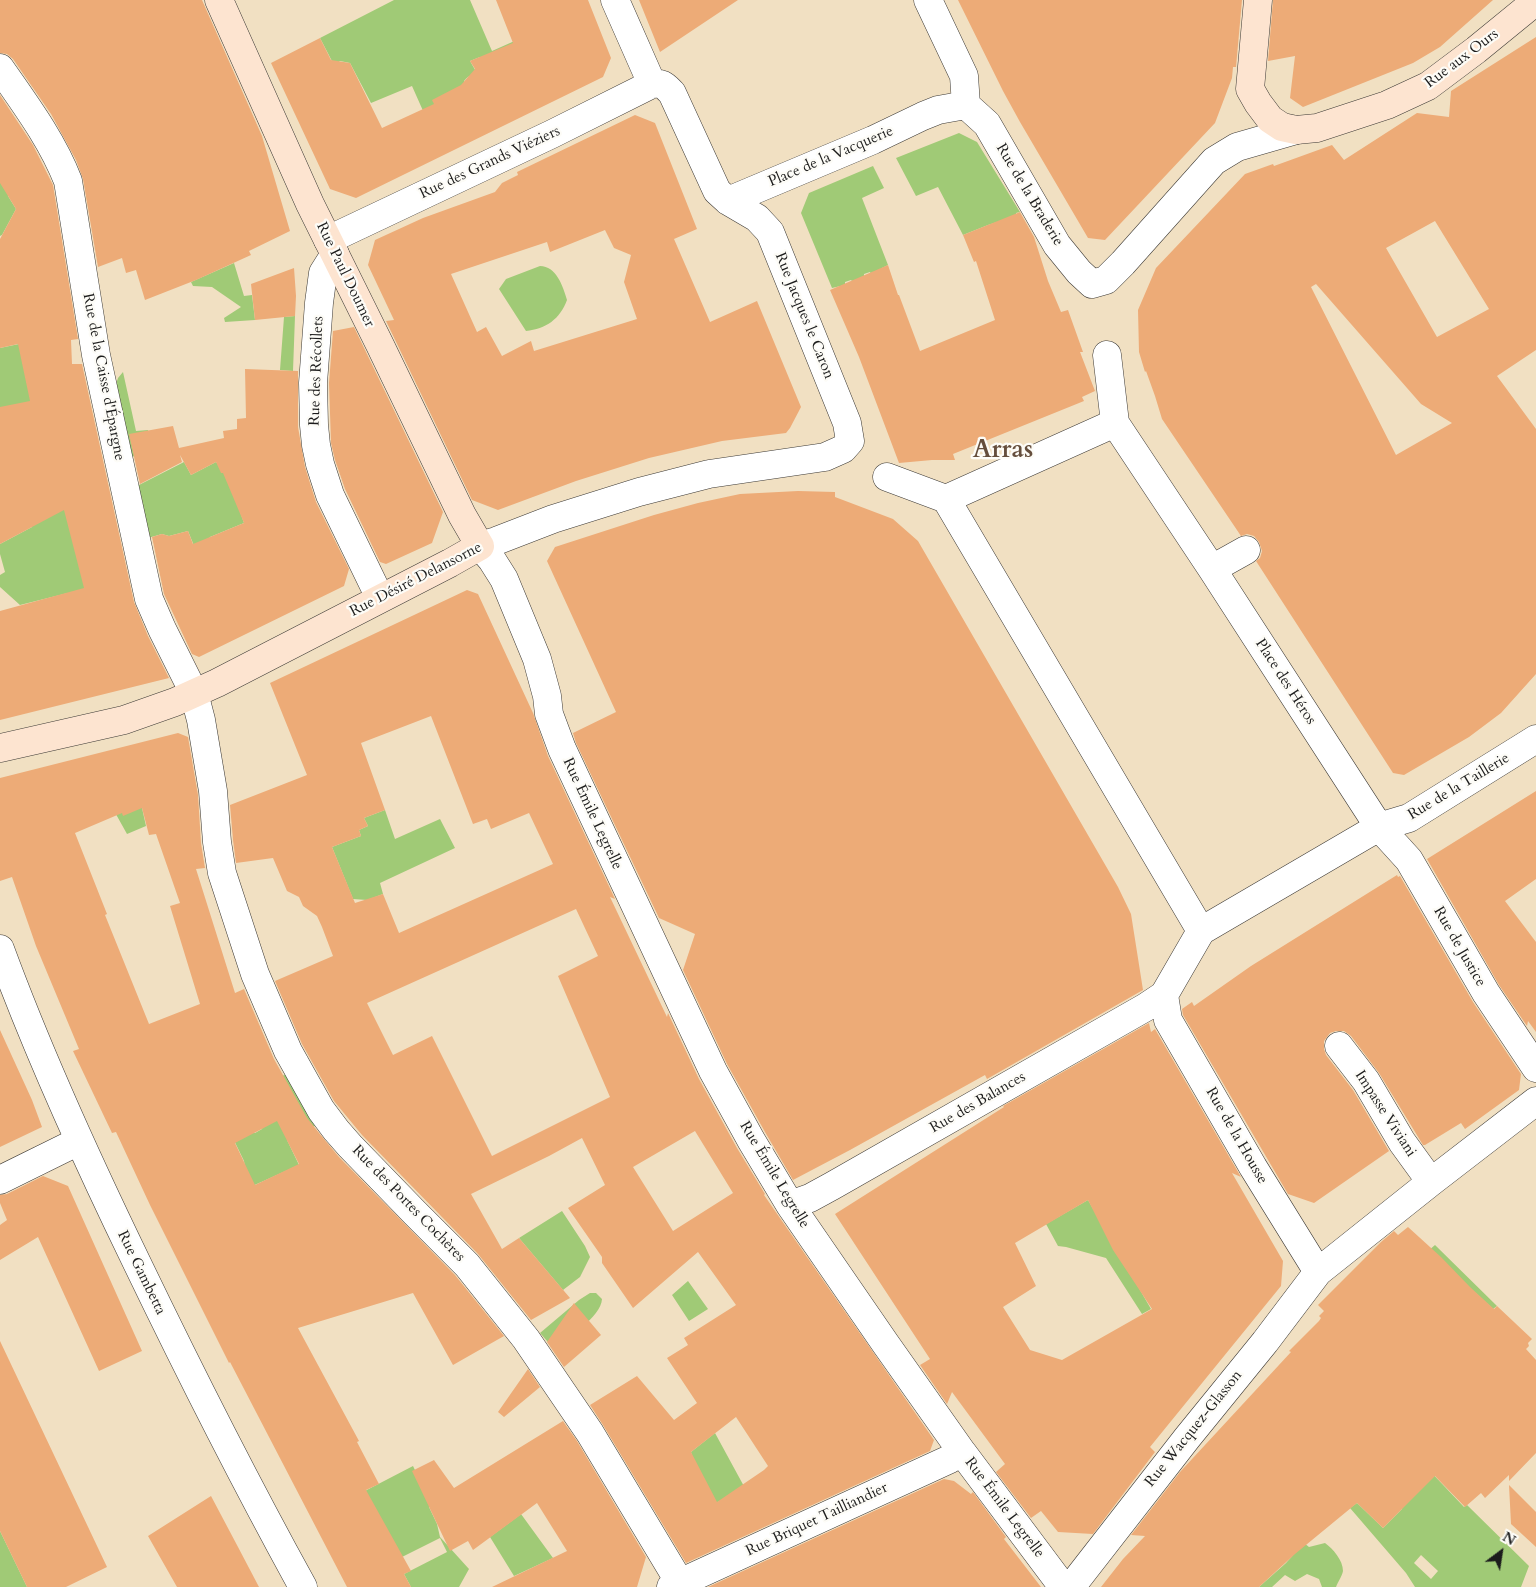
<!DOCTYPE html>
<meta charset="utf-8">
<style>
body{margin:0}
#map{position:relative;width:1536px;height:1587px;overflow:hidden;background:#f1e0c2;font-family:Cardo,serif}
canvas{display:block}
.north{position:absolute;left:1476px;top:1527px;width:50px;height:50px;-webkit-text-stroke:4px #fdfcf7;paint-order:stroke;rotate:31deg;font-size:14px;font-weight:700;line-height:20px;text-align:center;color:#1c1c1c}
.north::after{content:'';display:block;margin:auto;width:18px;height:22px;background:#1c1c1c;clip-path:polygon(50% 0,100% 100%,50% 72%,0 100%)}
</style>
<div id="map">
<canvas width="1536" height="1587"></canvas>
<div class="north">N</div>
</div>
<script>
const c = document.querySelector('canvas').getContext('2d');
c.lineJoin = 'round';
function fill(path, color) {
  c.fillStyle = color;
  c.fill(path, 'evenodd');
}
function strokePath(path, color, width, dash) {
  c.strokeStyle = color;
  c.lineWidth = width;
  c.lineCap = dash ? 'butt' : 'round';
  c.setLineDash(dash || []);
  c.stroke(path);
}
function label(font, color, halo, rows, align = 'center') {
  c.font = font + ' Cardo,serif';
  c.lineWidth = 4.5;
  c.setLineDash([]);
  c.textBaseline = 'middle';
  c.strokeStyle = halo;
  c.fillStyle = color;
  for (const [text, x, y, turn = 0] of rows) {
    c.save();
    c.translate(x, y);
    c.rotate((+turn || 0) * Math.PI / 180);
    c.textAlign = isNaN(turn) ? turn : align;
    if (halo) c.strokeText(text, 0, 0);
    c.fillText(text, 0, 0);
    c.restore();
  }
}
const green = new Path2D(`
 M 394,0 L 470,0 L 492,51 L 519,39 L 493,82 L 480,57 L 470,61 L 478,75 C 471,75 469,75 464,81 L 467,88 L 436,108 L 424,113 L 412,86 L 371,103 L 350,63 L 340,61 L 334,65 L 320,38 Z
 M 959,133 L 977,142 L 1020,212 L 1016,213 L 1016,216 L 988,225 L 963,235 L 938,187 L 916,196 L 896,158 Z
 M 873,166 L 884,188 L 862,198 L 888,265 L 882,268 L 882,269 L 871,274 L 870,272 L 864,274 L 864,277 L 852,281 L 851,280 L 845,282 L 845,285 L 832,288 L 801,213 L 809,193 Z
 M 0,175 L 22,189 L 8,196 L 16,209 L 2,235 L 0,236 Z
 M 234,263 L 244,296 L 252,295 L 255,320 L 225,322 L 224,318 L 241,307 L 212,287 L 193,286 L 191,282 Z
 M 540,266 C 556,266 563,286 567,300 C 560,319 546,329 526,331 L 499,289 L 506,279 Z
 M 295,316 L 293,371 L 280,370 L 284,317 Z
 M 19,344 L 32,407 L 0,407 L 0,348 Z
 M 123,372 L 136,431 L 148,430 L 153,452 L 131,457 L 116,384 L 118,378 Z
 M 184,462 L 191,475 L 216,462 L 226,472 L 244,523 L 210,537 L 199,558 L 188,531 L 169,536 L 162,534 L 148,538 L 137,486 Z
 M 64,507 L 87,593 L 68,593 L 20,605 L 0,587 L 0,575 L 5,572 L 0,554 L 0,544 L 32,527 L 32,523 Z
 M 103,791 L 142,808 L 146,826 L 127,834 Z
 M 385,810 L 395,839 L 440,819 L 455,848 L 380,883 L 383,894 L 367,900 L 353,899 L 332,847 L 361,836 L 359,830 L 368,826 L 364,818 Z
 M 286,1074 L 315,1126 L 287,1140 L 299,1165 L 248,1188 L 244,1161 L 229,1130 L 255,1133 L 262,1129 L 273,1081 Z
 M 1088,1200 L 1151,1309 L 1142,1314 L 1106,1258 L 1066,1247 L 1058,1246 L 1046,1224 Z
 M 562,1211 L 585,1246 L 590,1257 L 580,1277 L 563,1290 L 519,1238 Z
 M 1435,1245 L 1497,1306 L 1493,1309 L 1428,1251 Z
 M 688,1281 L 708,1309 L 689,1321 L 672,1295 Z
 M 590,1293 L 596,1293 L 602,1299 C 601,1317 567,1339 554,1349 L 540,1333 L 579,1300 Z
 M 715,1433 L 746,1490 L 706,1507 L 691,1452 Z
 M 1411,1451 L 1464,1507 L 1467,1505 L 1529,1566 L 1521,1587 L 1415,1587 L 1406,1573 L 1350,1508 L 1357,1503 L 1383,1528 L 1402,1509 ZM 1421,1555 L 1438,1571 L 1431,1579 L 1414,1563 Z
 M 413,1466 L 432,1505 L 429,1507 L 437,1524 L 440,1537 L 469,1569 L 459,1587 L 411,1587 L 404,1574 L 447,1552 L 440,1538 L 398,1559 L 361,1493 Z
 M 521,1514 L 553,1558 L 514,1576 L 490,1537 Z
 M 0,1531 L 27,1587 L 0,1587 Z
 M 1304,1543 L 1309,1547 L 1325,1543 C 1333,1549 1343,1560 1343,1571 C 1342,1576 1338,1582 1336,1587 L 1322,1587 L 1319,1579 L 1307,1574 L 1295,1581 L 1285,1575 L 1272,1587 L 1259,1587 L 1286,1563 Z`);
const building = new Path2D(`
 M 0,0 L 202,0 L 262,136 L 290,231 L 249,251 L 251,255 L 196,280 L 145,300 L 136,270 L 126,273 L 122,258 L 98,267 L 83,179 L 76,160 L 51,114 L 13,59 L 7,54 L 0,53 Z
 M 496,0 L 588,0 L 611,58 L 603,77 L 356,198 L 330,189 L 271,63 L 320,38 L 331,60 L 350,63 L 382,128 L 434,104 L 432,100 L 461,85 L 475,69 L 470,61 L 513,43 Z
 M 639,0 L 738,0 L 660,52 Z
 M 958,0 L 1242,0 L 1236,67 L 1233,67 L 1232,78 L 1215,123 L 1105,240 L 1088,238 L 1020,122 L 1003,91 Z
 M 1273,0 L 1493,0 L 1440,47 L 1413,63 L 1303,107 L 1290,98 L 1295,56 L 1268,61 Z
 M 1536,37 L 1536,350 L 1497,376 L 1536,429 L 1536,674 L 1501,713 L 1469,737 L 1404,775 L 1393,773 L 1256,561 L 1260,558 L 1262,551 L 1259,542 L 1254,536 L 1247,534 L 1241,536 L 1162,419 L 1155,396 L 1146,371 L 1145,372 L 1139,352 L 1138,310 L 1156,268 L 1245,174 L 1273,164 L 1274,166 L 1332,145 L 1344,160 L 1417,113 L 1449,117 L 1451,91 ZM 1435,221 L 1489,309 L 1437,337 L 1386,248 ZM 1316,284 L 1421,404 L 1452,423 L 1396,455 L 1311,287 Z
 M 0,95 L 33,145 L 53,185 L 78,339 L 71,340 L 72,364 L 82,364 L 134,602 L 148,636 L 169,678 L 0,720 L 0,611 L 84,588 L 64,510 L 0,544 L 0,407 L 30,401 L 18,344 L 0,348 L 0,239 L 16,209 L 0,183 Z
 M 635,115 L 655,123 L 697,229 L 674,239 L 710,322 L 757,301 L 801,407 L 790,428 L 786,433 L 722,441 L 649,458 L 576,481 L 498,510 L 472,500 L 386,321 L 394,320 L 368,265 L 375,240 L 423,218 L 495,192 L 502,183 L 518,175 L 517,172 ZM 605,230 L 614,248 L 631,255 L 624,282 L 637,319 L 534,351 L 531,341 L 502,356 L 486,327 L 477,332 L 451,274 L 547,242 L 550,252 Z
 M 1020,212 L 1034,237 L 1048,281 L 1061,312 L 1068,310 L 1083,352 L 1080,352 L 1095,391 L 1082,397 L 1084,401 L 953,454 L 955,460 L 932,460 L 899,463 L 859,357 L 830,290 L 888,265 L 898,295 L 899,295 L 920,351 L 995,320 L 976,261 L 974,262 L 963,235 Z
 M 294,268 L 296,296 L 295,316 L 255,320 L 251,284 Z
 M 354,327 L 443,512 L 432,543 L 386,564 L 380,562 L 345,489 L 335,460 L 331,443 L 329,383 L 333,331 Z
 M 245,369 L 298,371 L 298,427 L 305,467 L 316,502 L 349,569 L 344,586 L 199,657 L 192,654 L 164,594 L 152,537 L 162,534 L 169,536 L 188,531 L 193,544 L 244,523 L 223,473 L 221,473 L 216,462 L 191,475 L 180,455 L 182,462 L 140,484 L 129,434 L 173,426 L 179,448 L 224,438 L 223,431 L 237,429 L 237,419 L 246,418 Z
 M 798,491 L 835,492 L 835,497 L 893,519 L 918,541 L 1118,887 L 1131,914 L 1143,990 L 987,1079 L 985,1075 L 850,1150 L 793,1180 L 765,1132 L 727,1064 L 683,970 L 695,934 L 659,918 L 576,743 L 573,733 L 616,712 L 547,561 L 555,547 L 654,515 L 698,503 L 740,494 Z
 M 467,590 L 478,594 L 533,713 L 548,756 L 615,899 L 610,897 L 667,1017 L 668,1013 L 699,1079 L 737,1148 L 765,1194 L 764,1195 L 934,1440 L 930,1451 L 686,1563 L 603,1425 L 590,1405 L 637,1376 L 674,1420 L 697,1403 L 667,1358 L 688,1345 L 684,1338 L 736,1305 L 698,1252 L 633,1308 L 602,1263 L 602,1257 L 568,1208 L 605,1185 L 582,1138 L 549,1156 L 471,1194 L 502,1249 L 519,1238 L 570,1298 L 531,1320 L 478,1254 L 362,1135 L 334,1101 L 302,1044 L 275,981 L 333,956 L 322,927 L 317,916 L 303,906 L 299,897 L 287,891 L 273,858 L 236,863 L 233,840 L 230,805 L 307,775 L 270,683 ZM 431,716 L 473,824 L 487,819 L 491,829 L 529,813 L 553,864 L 399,933 L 383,894 L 355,903 L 332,847 L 361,836 L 359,830 L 368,826 L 364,818 L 385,810 L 361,743 ZM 576,909 L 598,956 L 558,976 L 610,1097 L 492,1156 L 432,1036 L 393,1055 L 367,1003 ZM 695,1131 L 733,1193 L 673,1231 L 633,1167 ZM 736,1417 L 768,1466 L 764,1470 L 717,1502 L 691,1452 Z
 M 178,733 L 188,737 L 198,795 L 201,843 L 205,868 L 196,869 L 235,993 L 244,989 L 274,1059 L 307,1118 L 324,1139 L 339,1157 L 455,1275 L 504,1336 L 453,1365 L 413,1293 L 298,1328 L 359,1441 L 357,1442 L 379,1484 L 366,1490 L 411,1571 L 404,1574 L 411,1587 L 347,1587 L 230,1362 L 229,1363 L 150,1205 L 116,1132 L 112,1133 L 73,1051 L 79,1049 L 36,946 L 12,877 L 0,881 L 0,778 ZM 142,808 L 149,835 L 156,834 L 180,903 L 170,906 L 200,1004 L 149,1024 L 105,915 L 107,914 L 75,833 L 122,813 L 123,816 ZM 277,1121 L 299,1164 L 255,1185 L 235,1143 Z
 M 1536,791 L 1536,879 L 1505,901 L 1536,942 L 1536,1032 L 1528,1021 L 1527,1026 L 1499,985 L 1427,859 Z
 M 1397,875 L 1398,877 L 1400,876 L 1473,1002 L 1521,1074 L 1519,1090 L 1465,1129 L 1461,1123 L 1425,1145 L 1423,1145 L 1379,1073 L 1351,1036 L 1344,1031 L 1336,1031 L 1330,1033 L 1324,1041 L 1324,1049 L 1326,1055 L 1353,1090 L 1389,1151 L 1314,1203 L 1288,1194 L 1183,1015 L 1182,1009 L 1192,1002 L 1194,1006 L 1251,966 Z
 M 1149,1023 L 1151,1032 L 1155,1029 L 1241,1177 L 1232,1173 L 1283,1261 L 1281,1286 L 1150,1447 L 1155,1452 L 1093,1534 L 1058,1532 L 1041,1511 L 1031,1518 L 996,1472 L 1005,1464 L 952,1392 L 947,1404 L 920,1365 L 930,1359 L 835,1214 L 1004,1107 L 1003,1106 ZM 1088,1200 L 1113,1250 L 1152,1309 L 1062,1360 L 1030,1350 L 1003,1307 L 1036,1286 L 1015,1243 Z
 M 0,1030 L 32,1100 L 42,1127 L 0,1147 Z
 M 43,1176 L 68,1186 L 142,1351 L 99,1371 L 38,1237 L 0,1260 L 0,1225 L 7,1220 L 0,1203 L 0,1195 L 7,1194 Z
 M 1408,1227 L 1441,1257 L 1470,1287 L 1494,1309 L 1497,1306 L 1532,1339 L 1528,1343 L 1529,1346 L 1526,1349 L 1536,1360 L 1536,1453 L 1509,1481 L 1509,1475 L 1485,1498 L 1481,1493 L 1465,1507 L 1435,1476 L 1383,1528 L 1357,1503 L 1295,1554 L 1259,1587 L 1101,1587 L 1123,1559 L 1145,1536 L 1131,1535 L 1180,1472 L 1291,1352 L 1289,1351 L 1319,1321 L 1321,1318 L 1319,1316 L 1324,1311 L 1318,1305 L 1381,1242 L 1394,1231 L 1398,1235 Z
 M 574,1303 L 601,1335 L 564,1367 L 547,1342 Z
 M 0,1341 L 107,1567 L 66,1587 L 27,1587 L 0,1531 Z
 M 528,1369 L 540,1387 L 504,1417 L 498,1412 Z
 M 563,1421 L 577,1441 L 646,1557 L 637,1587 L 492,1587 L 567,1551 L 537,1503 L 473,1550 L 468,1541 L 450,1551 L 412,1471 L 434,1460 L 454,1488 Z
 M 944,1479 L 954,1481 L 971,1494 L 973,1492 L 1006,1537 L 1004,1539 L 1041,1587 L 708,1587 Z
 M 1509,1485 L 1536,1512 L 1536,1547 L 1511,1524 Z
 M 211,1496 L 238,1547 L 259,1587 L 177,1587 L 148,1536 Z`);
const street = new Path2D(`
 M 615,0 L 652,84
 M 928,0 L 964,76 L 966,105
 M 0,68 C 25,104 52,140 68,181 L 96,355 L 149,599 L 162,629 L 194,693 L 201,720 L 213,791 L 217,842 L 222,873 L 255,974 L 288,1051 L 321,1110 L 336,1130 L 350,1146 L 415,1213 L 467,1265 L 526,1339 L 590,1433 L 680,1583
 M 966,105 L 987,124 L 1057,245 L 1079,272 L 1092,284 L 1106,280 L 1123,263 L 1214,161 L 1237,147 L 1296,130
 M 728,201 L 873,140 L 923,116 L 938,110 L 966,105
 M 328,240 L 552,134 L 652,84 C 663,83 664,85 672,93 L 717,191 L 728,201 L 757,218 L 770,232 L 847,423 L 850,441 L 843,449 L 825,457 L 709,474 L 639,492 L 553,519 L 496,541 L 480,546 L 492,560 L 504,579 L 537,659 L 547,696 L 549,714 L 562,749 L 713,1071 L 751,1140 L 790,1205 L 885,1343 L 962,1452 L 1063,1587
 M 335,254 L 323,273 L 319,303 L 313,383 L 314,425 L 316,445 L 320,464 L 330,495 L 380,598
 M 1107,355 L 1115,423 L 1212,569 L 1379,827 L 1409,860 L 1486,993 L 1536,1068
 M 887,477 L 946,499 L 1115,423
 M 946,499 L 1201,931
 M 1212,569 L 1246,550
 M 0,949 C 39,1055 86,1158 136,1261 C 189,1371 244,1480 303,1587
 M 1164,995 L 1168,1020 L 1253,1167 L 1318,1272
 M 1339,1046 L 1366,1081 L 1402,1142 L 1431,1182
 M 0,1180 L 79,1141
 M 790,1205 L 810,1198 L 832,1186 L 1146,1007 L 1164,995 L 1201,931 L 1379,827 L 1409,818 L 1536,739
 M 671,1587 L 950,1459 L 962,1452
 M 1071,1587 L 1187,1438 L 1265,1342 L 1318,1272 L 1431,1182 L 1536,1101`);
const secondary = new Path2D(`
 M 1258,0 L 1250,89 L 1258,103 L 1270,119 L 1282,127 L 1296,130 L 1317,128 L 1387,105 L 1428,86 L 1476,50 L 1536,1
 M 0,748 L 124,720 L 175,702 L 217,683 L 450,563 L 480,546 L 462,515 L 380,345 L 310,204 L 219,0`);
const streetNames = [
 ["Rue aux Ours",1462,59,-37],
 ["Place de la Vacquerie",831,157,-23],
 ["Rue des Grands Viéziers",490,163,-25],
 ["Rue de la Braderie",1029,195,59],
 ["Rue Paul Doumer",345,275,64],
 ["Rue Jacques le Caron",804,316,68],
 ["Rue des Récollets",317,371,-88],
 ["Rue de la Caisse d'Épargne",103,377,79],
 ["Rue Désiré Delansorne",416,580,-27],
 ["Place des Héros",1285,682,57],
 ["Rue de la Taillerie",1459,787,-31],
 ["Rue Émile Legrelle",592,814,65],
 ["Rue de Justice",1459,947,60],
 ["Rue des Balances",978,1103,-30],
 ["Impasse Viviani",1385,1114,57],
 ["Rue de la Housse",1236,1136,60],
 ["Rue Émile Legrelle",774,1175,59],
 ["Rue des Portes Cochères",408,1204,46],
 ["Rue Gambetta",141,1273,64],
 ["Rue Wacquez-Glasson",1194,1429,-51],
 ["Rue Émile Legrelle",1004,1508,53],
 ["Rue Briquet Tailliandier",817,1520,-25]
];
const townNames = [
 ["Arras",1003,451]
];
fill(green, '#a0ca76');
fill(building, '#edab77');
strokePath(street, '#3c3935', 29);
strokePath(secondary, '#3c3935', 29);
strokePath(street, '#fff', 28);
strokePath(secondary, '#fde4d0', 28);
label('15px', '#1c1c1c', '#fdfcf7', streetNames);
label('bold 25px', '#654e3c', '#fdfcf7', townNames);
</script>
